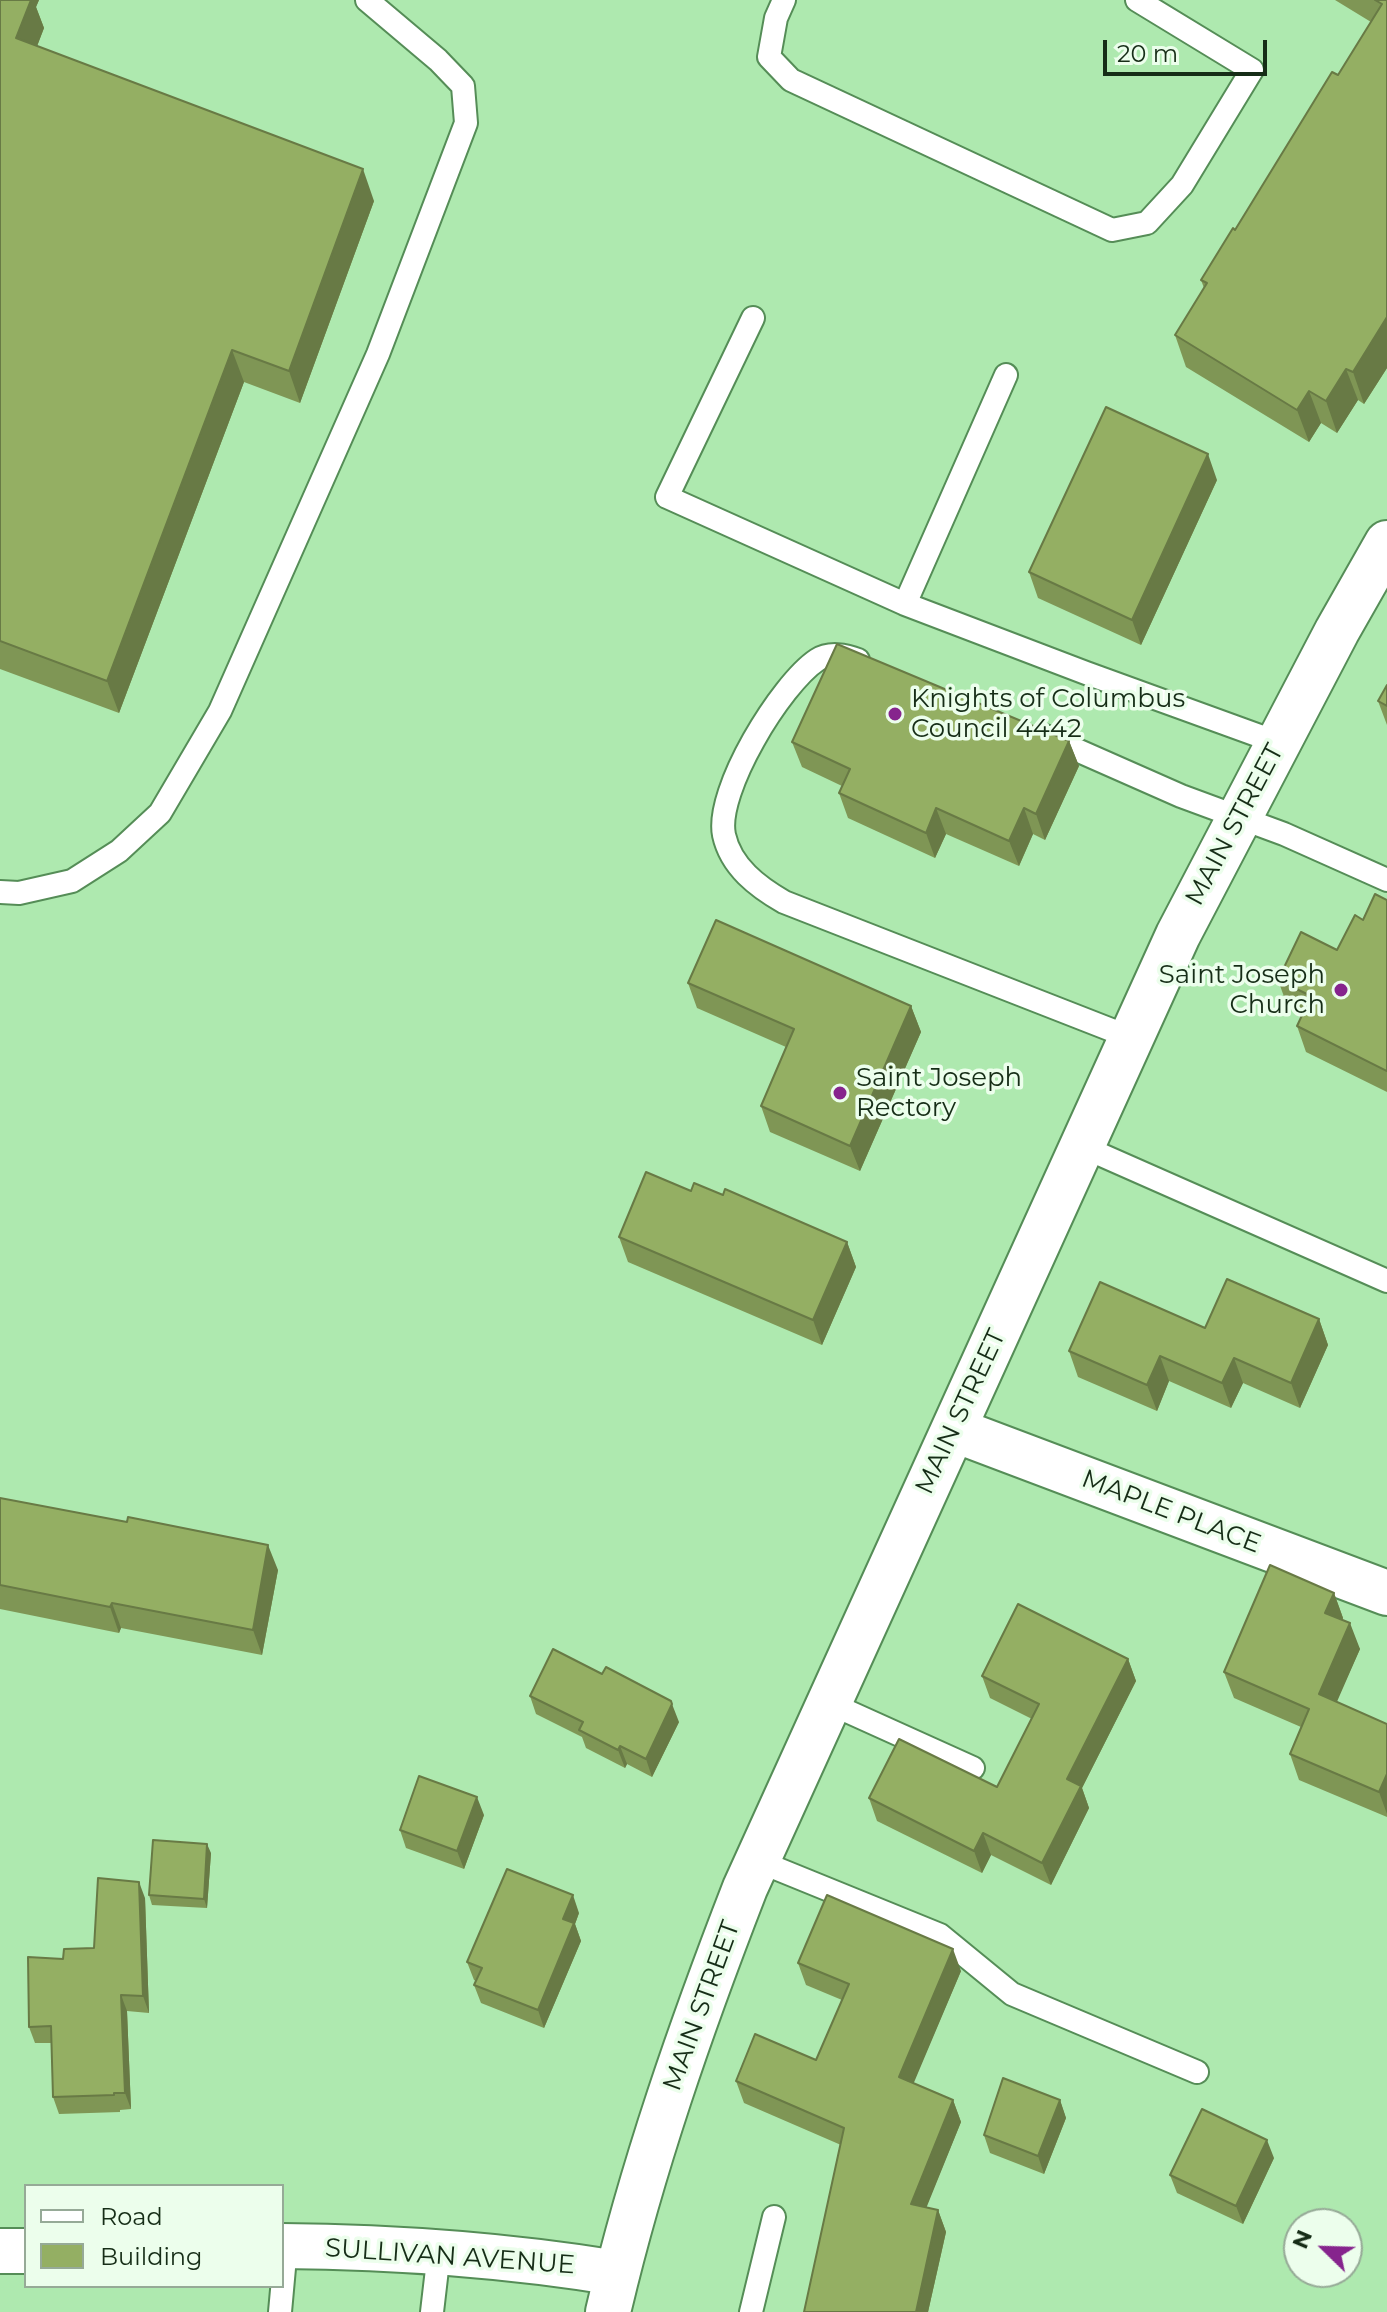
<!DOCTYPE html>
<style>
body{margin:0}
#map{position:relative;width:1387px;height:2312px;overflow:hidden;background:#aee9af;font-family:Montserrat,sans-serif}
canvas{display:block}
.legend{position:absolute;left:24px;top:2184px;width:260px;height:104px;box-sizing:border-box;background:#ecfeec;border:2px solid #96aa97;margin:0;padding:10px 14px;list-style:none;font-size:24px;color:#162d17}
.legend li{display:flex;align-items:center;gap:16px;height:40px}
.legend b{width:40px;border:2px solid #96aa97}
.north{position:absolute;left:1283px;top:2208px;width:80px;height:80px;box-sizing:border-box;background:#ecfeec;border:2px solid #96aa97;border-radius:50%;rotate:293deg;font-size:22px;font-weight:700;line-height:32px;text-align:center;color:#162d17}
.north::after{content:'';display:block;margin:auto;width:28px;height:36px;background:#86248d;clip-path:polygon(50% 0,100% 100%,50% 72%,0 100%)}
.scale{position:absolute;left:1103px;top:40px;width:164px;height:36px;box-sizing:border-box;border:4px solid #162d17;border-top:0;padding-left:10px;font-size:24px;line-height:28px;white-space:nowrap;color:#162d17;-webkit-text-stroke:6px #ecfeec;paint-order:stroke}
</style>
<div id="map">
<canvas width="1387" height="2312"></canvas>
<ul class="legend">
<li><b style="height:10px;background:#fff"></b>Road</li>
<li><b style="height:22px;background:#94af63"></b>Building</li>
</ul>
<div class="north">N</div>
<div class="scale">20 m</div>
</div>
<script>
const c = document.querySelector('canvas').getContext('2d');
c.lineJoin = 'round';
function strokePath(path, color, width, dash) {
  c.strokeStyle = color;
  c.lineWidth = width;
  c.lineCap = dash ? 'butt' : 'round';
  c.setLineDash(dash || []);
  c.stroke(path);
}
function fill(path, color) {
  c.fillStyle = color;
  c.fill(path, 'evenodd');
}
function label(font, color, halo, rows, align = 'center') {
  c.font = font + ' Montserrat,sans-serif';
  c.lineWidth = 7;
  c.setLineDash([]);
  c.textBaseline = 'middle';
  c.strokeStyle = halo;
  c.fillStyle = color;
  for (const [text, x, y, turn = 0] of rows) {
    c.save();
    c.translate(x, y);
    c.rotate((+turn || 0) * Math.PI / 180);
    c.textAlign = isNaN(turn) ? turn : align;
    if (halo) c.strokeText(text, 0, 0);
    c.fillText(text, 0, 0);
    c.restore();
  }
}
const service = new Path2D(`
 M 784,0 L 776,18 L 769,57 L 791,80 L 1112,230 L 1147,223 L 1182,185 L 1252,70 L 1137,0
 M 753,318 L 667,497 L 905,604 L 1086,673 L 1279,743
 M 905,604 L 1006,375
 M 858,660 C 846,655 829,652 817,660 C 781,684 715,791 724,835 C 731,867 758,887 784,902 L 1132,1038
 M 1045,736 L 1181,796 L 1284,834 L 1387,880
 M 0,892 L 19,893 L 72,881 L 119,851 L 160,813 L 220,711 L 378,354 L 466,123 L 463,86 L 438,60 L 367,0
 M 1081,1146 L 1387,1281
 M 829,1703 L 973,1768
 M 758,1861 L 940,1935 L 1012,1994 L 1197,2072
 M 280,2312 L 286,2246
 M 432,2312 L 439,2252
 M 751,2312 L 774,2217`);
const minor = new Path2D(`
 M 955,1430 L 1387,1593
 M 282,2246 C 394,2247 507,2255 617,2273
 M 0,2251 L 26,2251`);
const secondary = new Path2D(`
 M 608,2312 C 642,2167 691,2027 745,1888 L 1178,935 L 1337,631 L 1387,543`);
const wall = new Path2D(`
 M 0,0 L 39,0 L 36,7 L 44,28 L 37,46 L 374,201 L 300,403 L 244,382 L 119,713 L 0,669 Z
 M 1335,0 L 1387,0 L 1387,368 L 1364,404 L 1358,400 L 1337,433 L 1321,423 L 1309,442 L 1186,367 L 1175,335 L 1204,288 L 1201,280 L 1338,75 L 1371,22 Z
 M 1217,480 L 1141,645 L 1038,598 L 1029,572 Z
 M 1387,685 L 1387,725 L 1378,701 Z
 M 1069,741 L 1079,766 L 1045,840 L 1033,834 L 1019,866 L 946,834 L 935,858 L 848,818 L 839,793 L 842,786 L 802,767 L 792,742 Z
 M 1387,900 L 1387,1092 L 1306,1052 L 1297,1026 L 1303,1013 L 1287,1005 L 1278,980 L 1337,950 L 1363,920 Z
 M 688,983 L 911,1006 L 921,1032 L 860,1171 L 770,1132 L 761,1106 L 786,1047 L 697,1008 Z
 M 691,1191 L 723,1195 L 847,1242 L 856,1267 L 822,1345 L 628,1262 L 619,1237 Z
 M 1319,1319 L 1328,1345 L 1300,1408 L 1243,1383 L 1231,1408 L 1169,1381 L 1157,1411 L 1078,1377 L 1069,1351 L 1205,1328 Z
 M 0,1498 L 278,1570 L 262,1655 L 121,1628 L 119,1633 L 0,1609 Z
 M 1334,1593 L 1343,1618 L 1342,1620 L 1360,1649 L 1336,1702 L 1387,1724 L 1387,1817 L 1299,1780 L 1290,1754 L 1301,1727 L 1234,1698 L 1224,1672 Z
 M 1128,1659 L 1136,1681 L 1082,1788 L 1089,1808 L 1051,1885 L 991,1855 L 982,1873 L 877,1821 L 869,1798 L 997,1787 L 1032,1719 L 990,1698 L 982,1676 Z
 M 530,1696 L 679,1722 L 652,1777 L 627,1764 L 625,1768 L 586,1748 L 582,1737 L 536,1714 Z
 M 484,1815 L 464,1869 L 406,1848 L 400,1830 Z
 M 211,1853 L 207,1908 L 152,1905 L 149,1895 Z
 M 145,1898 L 149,2013 L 127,2011 L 131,2109 L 120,2110 L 120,2112 L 59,2114 L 53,2097 L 52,2043 L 35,2043 L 29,2027 L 94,1948 Z
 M 579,1913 L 575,1924 L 581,1941 L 544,2028 L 481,2003 L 474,1985 L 476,1981 L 474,1980 L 467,1962 Z
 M 798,1963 L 961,1971 L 913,2083 L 953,2100 L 961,2122 L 926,2207 L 938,2210 L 946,2232 L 928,2312 L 804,2312 L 841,2145 L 744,2103 L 736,2081 L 816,2060 L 842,2000 L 806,1985 Z
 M 1060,2100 L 1066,2118 L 1044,2174 L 990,2153 L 984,2135 Z
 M 1274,2158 L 1243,2224 L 1177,2193 L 1170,2175 Z`);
const shadedWall = new Path2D(`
 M 22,0 L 39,0 L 36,7 L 44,28 L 28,70 L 16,38 Z
 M 363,169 L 374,201 L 300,403 L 289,371 Z
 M 1387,317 L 1387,368 L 1364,404 L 1353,372 Z
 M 232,350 L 244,382 L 119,713 L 107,681 Z
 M 1346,369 L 1358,400 L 1337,433 L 1326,401 Z
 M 1309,391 L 1321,423 L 1309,442 L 1297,410 Z
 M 1208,454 L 1217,480 L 1141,645 L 1132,620 Z
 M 1069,741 L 1079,766 L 1045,840 L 1036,814 Z
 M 936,808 L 946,834 L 935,858 L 926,833 Z
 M 1024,808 L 1033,834 L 1019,866 L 1009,841 Z
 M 911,1006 L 921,1032 L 860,1171 L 850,1146 Z
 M 847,1242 L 856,1267 L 822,1345 L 813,1320 Z
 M 1319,1319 L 1328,1345 L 1300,1408 L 1291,1383 Z
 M 1160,1356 L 1169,1381 L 1157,1411 L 1147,1385 Z
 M 1234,1358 L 1243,1383 L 1231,1408 L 1222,1383 Z
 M 268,1545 L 278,1570 L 262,1655 L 253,1630 Z
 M 1334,1593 L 1343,1618 L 1335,1638 L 1325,1613 Z
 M 112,1603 L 121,1628 L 119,1633 L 110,1607 Z
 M 1350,1623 L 1360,1649 L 1329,1720 L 1319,1694 Z
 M 1128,1659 L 1136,1681 L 1082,1788 L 1089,1808 L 1051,1885 L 1042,1863 L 1067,1779 Z
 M 672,1704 L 679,1722 L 652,1777 L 646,1759 Z
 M 620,1746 L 627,1764 L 625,1768 L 618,1750 Z
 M 1387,1774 L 1387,1814 L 1379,1792 Z
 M 477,1797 L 484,1815 L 464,1869 L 457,1851 Z
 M 983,1833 L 991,1855 L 982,1873 L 974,1851 Z
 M 207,1844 L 211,1853 L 207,1908 L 204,1899 Z
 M 139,1882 L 145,1898 L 149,2013 L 143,1996 Z
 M 573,1895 L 579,1913 L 575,1924 L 581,1941 L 544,2028 L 538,2010 L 563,1919 Z
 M 953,1949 L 961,1971 L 907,2099 L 899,2077 Z
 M 121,1995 L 127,2011 L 131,2109 L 125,2093 Z
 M 953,2100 L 961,2122 L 919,2226 L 911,2204 Z
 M 1060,2100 L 1066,2118 L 1044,2174 L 1038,2156 Z
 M 1267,2140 L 1274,2158 L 1243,2224 L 1236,2206 Z
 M 938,2210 L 946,2232 L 928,2312 L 916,2312 Z`);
const building = new Path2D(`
 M 0,0 L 31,0 L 16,38 L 363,169 L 289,371 L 232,350 L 107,681 L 0,641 Z
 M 1375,0 L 1387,0 L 1387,317 L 1353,372 L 1346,369 L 1326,401 L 1309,391 L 1297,410 L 1175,335 L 1207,283 L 1201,280 L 1233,228 L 1235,230 L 1332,72 L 1338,75 L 1382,4 Z
 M 1106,407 L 1208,454 L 1132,620 L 1029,572 Z
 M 837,644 L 1069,741 L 1036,814 L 1024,808 L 1009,841 L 936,808 L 926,833 L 839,793 L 850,769 L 792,742 Z
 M 1387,685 L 1387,706 L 1378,701 Z
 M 1375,894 L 1387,900 L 1387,1071 L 1297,1026 L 1311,996 L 1278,980 L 1301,932 L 1337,950 L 1355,915 L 1363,920 Z
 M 716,920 L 911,1006 L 850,1146 L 761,1106 L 794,1029 L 688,983 Z
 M 646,1172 L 691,1191 L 694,1183 L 723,1195 L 725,1189 L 847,1242 L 813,1320 L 619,1237 Z
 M 1227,1279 L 1319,1319 L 1291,1383 L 1234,1358 L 1222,1383 L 1160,1356 L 1147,1385 L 1069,1351 L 1100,1282 L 1205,1328 Z
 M 0,1498 L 127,1522 L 128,1517 L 268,1545 L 253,1630 L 112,1603 L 110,1607 L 0,1585 Z
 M 1270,1565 L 1334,1593 L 1325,1613 L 1350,1623 L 1319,1694 L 1387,1724 L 1387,1774 L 1379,1792 L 1290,1754 L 1309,1709 L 1224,1672 Z
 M 1018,1604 L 1128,1659 L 1067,1779 L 1081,1786 L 1042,1863 L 983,1833 L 974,1851 L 869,1798 L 899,1739 L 997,1787 L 1039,1704 L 982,1676 Z
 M 553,1649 L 602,1674 L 606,1667 L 671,1701 L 672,1704 L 646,1759 L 620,1746 L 618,1750 L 579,1730 L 583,1722 L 530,1696 Z
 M 419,1776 L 477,1797 L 457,1851 L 400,1830 Z
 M 153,1840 L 207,1844 L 204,1899 L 149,1895 Z
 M 507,1869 L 573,1895 L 563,1919 L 574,1923 L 538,2010 L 474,1985 L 482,1968 L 467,1962 Z
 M 98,1878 L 139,1882 L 143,1996 L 121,1995 L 125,2093 L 114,2093 L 114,2095 L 53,2097 L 51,2026 L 29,2027 L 28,1957 L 63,1959 L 64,1949 L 94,1948 Z
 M 827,1895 L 953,1949 L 899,2077 L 953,2100 L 911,2204 L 938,2210 L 916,2312 L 804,2312 L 844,2128 L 736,2081 L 755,2034 L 816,2060 L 849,1984 L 798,1963 Z
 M 1003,2078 L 1060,2100 L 1038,2156 L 984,2135 Z
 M 1202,2109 L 1267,2140 L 1236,2206 L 1170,2175 Z`);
const markers = [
 [895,714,8,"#86248d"],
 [1341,990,8,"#86248d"],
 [840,1093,8,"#86248d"]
];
const poiNames = [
 ["Knights of Columbus",911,699],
 ["Council 4442",911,729],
 ["Saint Joseph",1325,975,"right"],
 ["Church",1325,1005,"right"],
 ["Saint Joseph",856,1078],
 ["Rectory",856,1108]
];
const streetNames = [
 ["MAIN STREET",1235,825,-62],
 ["MAIN STREET",961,1412,-65],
 ["MAPLE PLACE",1171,1512,21],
 ["MAIN STREET",702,2006,-70],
 ["SULLIVAN AVENUE",450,2257,4]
];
strokePath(service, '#558d57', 26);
strokePath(minor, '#558d57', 48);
strokePath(secondary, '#558d57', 48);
strokePath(service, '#fff', 22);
strokePath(minor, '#fff', 44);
strokePath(secondary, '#fff', 44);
fill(wall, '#7f9655');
fill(shadedWall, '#687a45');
fill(building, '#94af63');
strokePath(building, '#687a45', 2);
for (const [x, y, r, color] of markers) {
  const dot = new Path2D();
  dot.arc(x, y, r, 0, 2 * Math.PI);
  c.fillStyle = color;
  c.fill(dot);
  strokePath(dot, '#ecfeec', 3);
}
label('26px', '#162d17', '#ecfeec', poiNames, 'left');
label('26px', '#162d17', '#ecfeec', streetNames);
</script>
